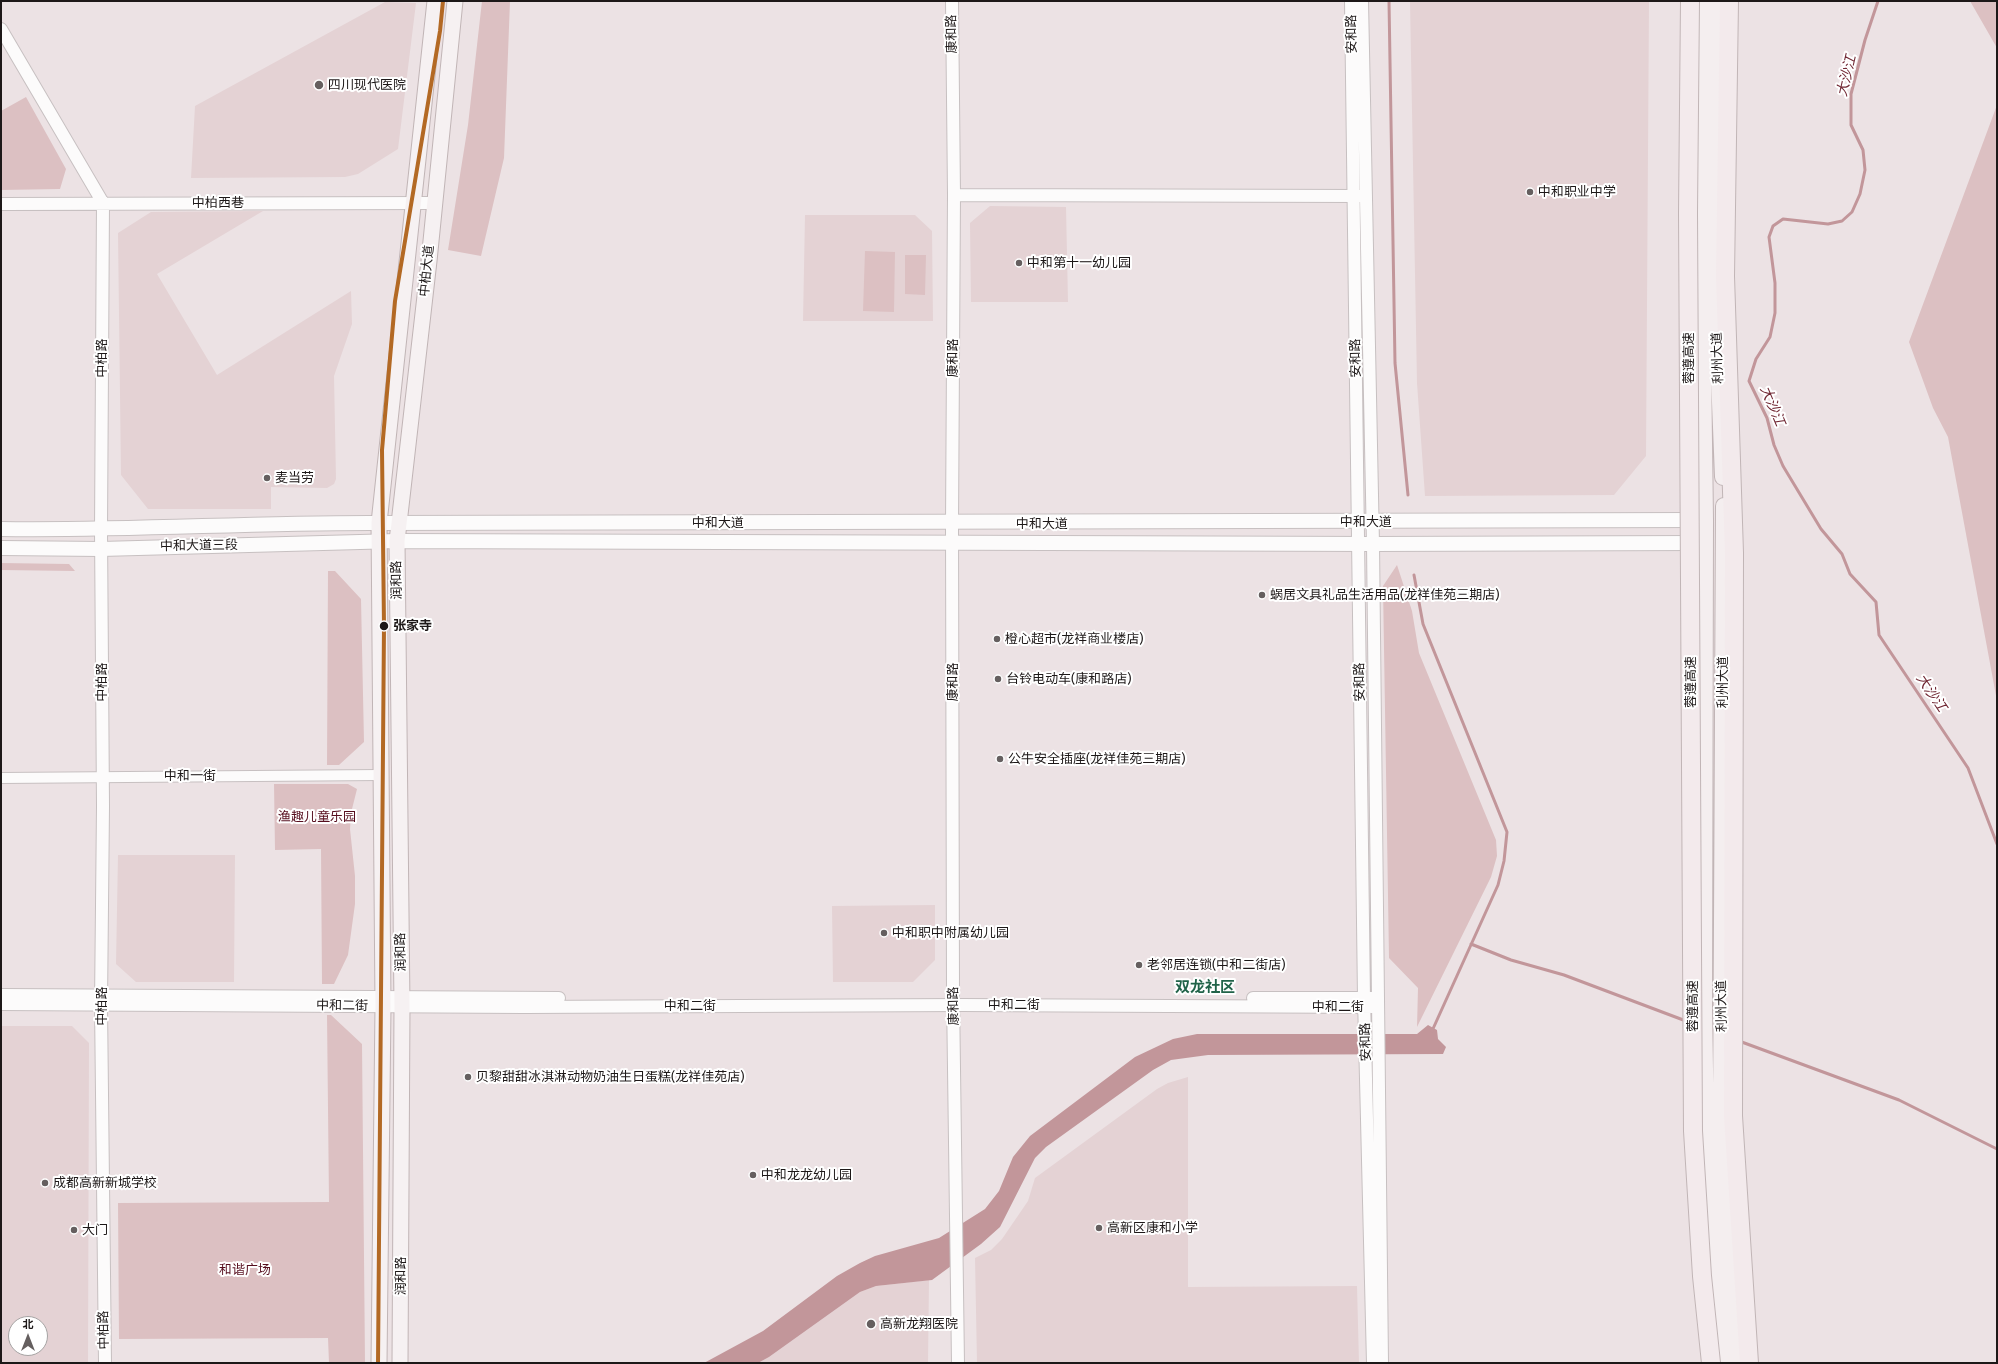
<!DOCTYPE html>
<meta charset="utf-8">
<style>
body{margin:0}
#map{position:relative;width:1998px;height:1364px;overflow:hidden;background:#ece2e4;font-family:"Fira Sans","Noto Sans SC",sans-serif}
canvas{display:block}
.frame{position:absolute;inset:0;border:2px solid #1d1818;pointer-events:none}
.north{position:absolute;left:8px;top:1316px;width:40px;height:40px;box-sizing:border-box;background:#fff;border:1px solid #a5a3a3;border-radius:50%;rotate:0deg;font-size:11px;font-weight:700;line-height:16px;text-align:center;color:#1d1818}
.north::after{content:'';display:block;margin:auto;width:14px;height:18px;background:#655f5f;clip-path:polygon(50% 0,100% 100%,50% 72%,0 100%)}
</style>
<div id="map">
<canvas width="1998" height="1364"></canvas>
<div class="frame"></div>
<div class="north">北</div>
</div>
<script>
const c = document.querySelector('canvas').getContext('2d');
c.lineJoin = 'round';
function fill(path, color) {
  c.fillStyle = color;
  c.fill(path, 'evenodd');
}
function strokePath(path, color, width, dash) {
  c.strokeStyle = color;
  c.lineWidth = width;
  c.lineCap = dash ? 'butt' : 'round';
  c.setLineDash(dash || []);
  c.stroke(path);
}
function label(font, color, halo, rows, align = 'center') {
  c.font = font + ' "Fira Sans","Noto Sans SC",sans-serif';
  c.lineWidth = 4;
  c.setLineDash([]);
  c.textBaseline = 'middle';
  c.strokeStyle = halo;
  c.fillStyle = color;
  for (const [text, x, y, turn = 0] of rows) {
    c.save();
    c.translate(x, y);
    c.rotate((+turn || 0) * Math.PI / 180);
    c.textAlign = isNaN(turn) ? turn : align;
    if (halo) c.strokeText(text, 0, 0);
    c.fillText(text, 0, 0);
    c.restore();
  }
}
const built = new Path2D(`
 M 1410,1 L 1649,1 L 1646,456 L 1614,495 L 1425,496 L 1417,383 Z
 M 385,2 L 416,3 L 398,149 L 358,174 L 345,177 L 191,178 L 195,106 Z
 M 990,206 L 1066,207 L 1068,302 L 971,302 L 970,223 Z
 M 263,211 L 157,274 L 217,375 L 351,291 L 352,324 L 334,376 L 336,479 L 334,484 L 327,488 L 271,487 L 271,509 L 148,509 L 121,475 L 118,233 L 151,212 Z
 M 805,215 L 915,215 L 932,231 L 933,321 L 803,321 Z
 M 118,855 L 235,855 L 234,982 L 136,982 L 116,964 Z
 M 935,905 L 935,960 L 913,982 L 833,982 L 832,906 Z
 M 1,1026 L 72,1026 L 89,1043 L 88,1363 L 1,1363 ZM 16,1324 L 40,1324 L 40,1348 L 16,1348 Z
 M 1188,1077 L 1188,1287 L 1357,1286 L 1359,1363 L 977,1363 L 975,1258 L 991,1250 L 1002,1239 L 1028,1201 L 1035,1178 L 1157,1089 L 1168,1083 Z
 M 929,1280 L 928,1363 L 758,1363 L 769,1357 L 860,1292 L 876,1286 Z`);
const green = new Path2D(`
 M 482,1 L 510,1 L 504,158 L 481,256 L 448,250 L 468,125 Z
 M 1970,1 L 1997,1 L 1997,48 Z
 M 26,97 L 66,169 L 60,189 L 1,190 L 1,111 Z
 M 1997,105 L 1997,701 L 1948,437 L 1933,408 L 1909,342 Z
 M 865,251 L 895,252 L 894,312 L 863,311 Z
 M 905,255 L 926,255 L 925,295 L 905,294 Z
 M 1,563 L 69,564 L 75,571 L 1,570 Z
 M 1397,565 L 1412,611 L 1419,653 L 1496,840 L 1497,856 L 1491,877 L 1417,1027 L 1418,988 L 1389,958 L 1383,586 Z
 M 328,571 L 335,571 L 361,599 L 364,742 L 339,765 L 327,765 Z
 M 274,784 L 348,784 L 357,789 L 351,813 L 350,829 L 355,876 L 355,904 L 348,955 L 334,984 L 322,984 L 321,849 L 275,850 Z
 M 327,1015 L 331,1015 L 362,1044 L 365,1363 L 329,1363 L 328,1338 L 119,1339 L 118,1203 L 329,1202 Z`);
const water = new Path2D(`
 M 1428,1025 L 1437,1030 L 1438,1039 L 1446,1047 L 1443,1054 L 1208,1055 L 1171,1060 L 1153,1070 L 1046,1147 L 1035,1158 L 1000,1227 L 981,1244 L 932,1280 L 876,1286 L 860,1292 L 769,1357 L 758,1363 L 704,1363 L 763,1331 L 837,1276 L 860,1263 L 875,1256 L 939,1238 L 985,1209 L 999,1191 L 1013,1157 L 1030,1136 L 1135,1057 L 1173,1039 L 1197,1034 L 1417,1034 Z`);
const stream = new Path2D(`
 M 1389,1 L 1395,363 L 1408,495
 M 1878,1 L 1865,40 L 1851,94 L 1851,125 L 1863,150 L 1865,170 L 1860,194 L 1852,212 L 1842,221 L 1828,224 L 1783,219 L 1773,226 L 1769,237 L 1775,283 L 1775,313 L 1770,337 L 1756,359 L 1749,381 L 1767,418 L 1774,445 L 1783,466 L 1821,529 L 1842,554 L 1850,574 L 1876,602 L 1879,635 L 1968,768 L 1997,844
 M 1414,575 L 1423,624 L 1507,832 L 1504,861 L 1498,885 L 1432,1031
 M 1471,944 L 1511,960 L 1564,975 L 1686,1021
 M 1739,1041 L 1899,1100 L 1997,1149`);
const minor = new Path2D(`
 M 1,778 L 380,775`);
const tertiary = new Path2D(`
 M 952,1 L 954,195 L 952,524 L 953,995 L 958,1363
 M 1351,1 L 1364,998 L 1373,1363
 M 1362,1 L 1373,544 L 1382,1363
 M 1,29 L 103,203 L 101,530 L 103,806 L 101,1004 L 105,1363
 M 954,195 L 1361,196
 M 1,204 L 434,203
 M 1,995 L 559,998
 M 1253,998 L 1378,998
 M 1,1004 L 524,1007 L 961,1005 L 1378,1007`);
const secondary = new Path2D(`
 M 1,529 C 129,531 257,522 385,523 C 823,524 1261,525 1698,520
 M 1,548 L 101,549 L 397,541 L 1373,544 L 1698,543`);
const primary = new Path2D(`
 M 379,1363 L 383,1006 L 379,523 L 435,1
 M 400,1363 L 402,1006 L 397,541 L 429,261 L 455,1`);
const trunk = new Path2D(`
 M 1702,1 L 1701,210 L 1705,520 L 1704,1010 L 1706,1129 L 1727,1363
 M 1716,1 L 1714,251 L 1723,477
 M 1724,506 L 1721,1130 L 1740,1363`);
const motorway = new Path2D(`
 M 1729,1 L 1725,276 L 1734,553 L 1733,1116 L 1749,1363`);
const motorwayBridge = new Path2D(`
 M 1690,1 L 1688,213 L 1693,1131 L 1702,1276 L 1711,1363`);
const metro1 = new Path2D(`
 M 378,1363 L 384,626 L 382,450 L 395,301 L 440,31 L 443,1`);
const markers = [
 [319,85,5,"#655f5f"],
 [1530,192,4,"#655f5f"],
 [1019,263,4,"#655f5f"],
 [267,478,4,"#655f5f"],
 [1262,595,4,"#655f5f"],
 [384,626,5,"#1d1818"],
 [997,639,4,"#655f5f"],
 [998,679,4,"#655f5f"],
 [1000,759,4,"#655f5f"],
 [884,933,4,"#655f5f"],
 [1139,965,4,"#655f5f"],
 [468,1077,4,"#655f5f"],
 [753,1175,4,"#655f5f"],
 [45,1183,4,"#655f5f"],
 [1099,1228,4,"#655f5f"],
 [74,1230,4,"#655f5f"],
 [871,1324,5,"#655f5f"]
];
const streetNames = [
 ["康和路",952,34,-91],
 ["安和路",1352,34,-91],
 ["中柏西巷",218,203],
 ["中柏大道",427,271,-84],
 ["中柏路",102,358,-90],
 ["康和路",953,358,-90],
 ["安和路",1356,358,-91],
 ["蓉遵高速",1689,358,-90],
 ["利州大道",1718,358,-92],
 ["中和大道",1366,522],
 ["中和大道",718,523],
 ["中和大道",1042,524],
 ["中和大道三段",199,546,-1],
 ["润和路",397,580,-91],
 ["中柏路",102,682,-90],
 ["康和路",953,682,-90],
 ["安和路",1360,682,-91],
 ["蓉遵高速",1691,682,-90],
 ["利州大道",1723,682,-90],
 ["中和一街",190,776],
 ["润和路",401,952,-91],
 ["中和二街",1014,1005],
 ["中柏路",102,1006,-90],
 ["中和二街",342,1006,1],
 ["中和二街",690,1006],
 ["康和路",954,1006,-91],
 ["蓉遵高速",1693,1006,-90],
 ["利州大道",1722,1006,-91],
 ["中和二街",1338,1007],
 ["安和路",1366,1042,-92],
 ["润和路",401,1276,-90],
 ["中柏路",104,1330,-91]
];
const poiNames = [
 ["四川现代医院",328,85],
 ["中和职业中学",1538,192],
 ["中和第十一幼儿园",1027,263],
 ["麦当劳",275,478],
 ["蜗居文具礼品生活用品(龙祥佳苑三期店)",1270,595],
 ["橙心超市(龙祥商业楼店)",1005,639],
 ["台铃电动车(康和路店)",1006,679],
 ["公牛安全插座(龙祥佳苑三期店)",1008,759],
 ["中和职中附属幼儿园",892,933],
 ["老邻居连锁(中和二街店)",1147,965],
 ["贝黎甜甜冰淇淋动物奶油生日蛋糕(龙祥佳苑店)",476,1077],
 ["中和龙龙幼儿园",761,1175],
 ["成都高新新城学校",53,1183],
 ["高新区康和小学",1107,1228],
 ["大门",82,1230],
 ["高新龙翔医院",880,1324]
];
const stopNames = [
 ["张家寺",393,626]
];
const parkNames = [
 ["渔趣儿童乐园",317,817],
 ["和谐广场",245,1270]
];
const waterNames = [
 ["大沙江",1847,76,-77],
 ["大沙江",1772,406,67],
 ["大沙江",1931,693,56]
];
const quarterNames = [
 ["双龙社区",1205,988]
];
fill(built, '#e4d2d4');
fill(green, '#dcc0c2');
fill(water, '#c2969a');
strokePath(stream, '#c2969a', 3);
strokePath(minor, '#c7c0c1', 12);
strokePath(tertiary, '#c7c0c1', 14);
strokePath(secondary, '#c7c0c1', 16);
strokePath(primary, '#c1b5b6', 17);
strokePath(trunk, '#c1b5b6', 18);
strokePath(motorway, '#c1b5b6', 20);
strokePath(minor, '#fcfbfb', 10);
strokePath(tertiary, '#fcfbfb', 12);
strokePath(secondary, '#fcfbfb', 14);
strokePath(primary, '#f6f1f2', 15);
strokePath(trunk, '#f4eeef', 16);
strokePath(motorway, '#f3eaec', 18);
strokePath(motorwayBridge, '#c1b5b6', 20, []);
strokePath(motorwayBridge, '#f3eaec', 18);
strokePath(metro1, '#b36924', 4);
for (const [x, y, r, color] of markers) {
  const dot = new Path2D();
  dot.arc(x, y, r, 0, 2 * Math.PI);
  c.fillStyle = color;
  c.fill(dot);
  strokePath(dot, '#fff', 1.5);
}
label('13px', '#1d1818', '#fff', streetNames);
label('13px', '#1d1818', '#fff', poiNames, 'left');
label('bold 13px', '#1d1818', '#fff', stopNames, 'left');
label('13px', '#560e1e', '#fff', parkNames);
label('italic 14px', '#702733', '#fff', waterNames);
label('bold 15px', '#216349', '#fff', quarterNames);
</script>
